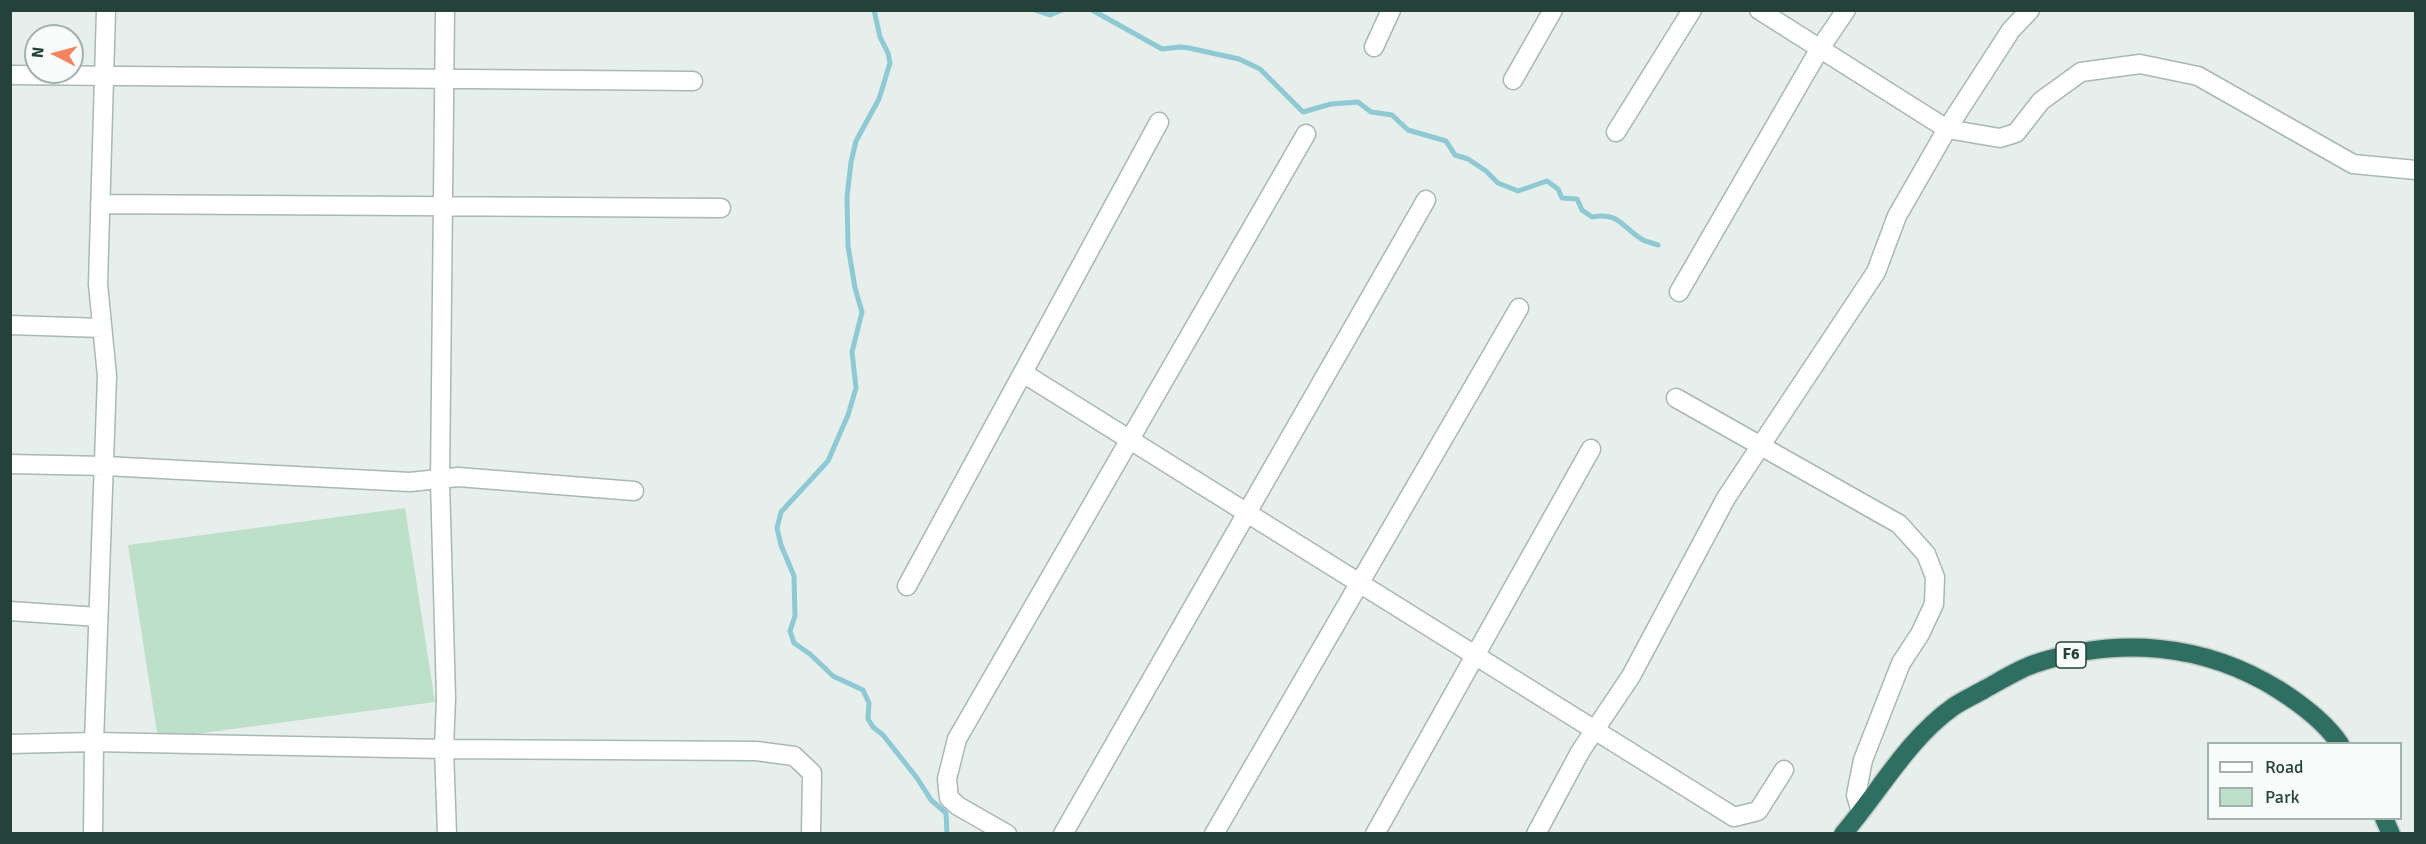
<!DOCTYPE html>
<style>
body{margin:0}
#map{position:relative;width:2426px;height:844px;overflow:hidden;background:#e6efeb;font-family:Signika,sans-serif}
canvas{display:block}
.frame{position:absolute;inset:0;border:12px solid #24423a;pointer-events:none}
.legend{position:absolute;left:2207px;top:742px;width:195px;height:78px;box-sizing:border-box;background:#f7fbf9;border:2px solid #a3b1ad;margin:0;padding:8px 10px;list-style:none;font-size:18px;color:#24423a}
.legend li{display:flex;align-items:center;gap:12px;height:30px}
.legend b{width:30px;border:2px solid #a3b1ad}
.north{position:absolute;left:24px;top:24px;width:60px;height:60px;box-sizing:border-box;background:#f7fbf9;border:2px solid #a3b1ad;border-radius:50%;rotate:276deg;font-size:16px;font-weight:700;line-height:24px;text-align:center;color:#24423a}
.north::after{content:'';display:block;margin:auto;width:21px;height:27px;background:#f4845f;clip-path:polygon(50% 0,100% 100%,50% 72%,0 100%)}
</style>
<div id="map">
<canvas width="2426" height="844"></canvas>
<div class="frame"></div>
<ul class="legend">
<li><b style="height:8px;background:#fff"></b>Road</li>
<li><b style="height:16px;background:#bfe0c8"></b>Park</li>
</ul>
<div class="north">N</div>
</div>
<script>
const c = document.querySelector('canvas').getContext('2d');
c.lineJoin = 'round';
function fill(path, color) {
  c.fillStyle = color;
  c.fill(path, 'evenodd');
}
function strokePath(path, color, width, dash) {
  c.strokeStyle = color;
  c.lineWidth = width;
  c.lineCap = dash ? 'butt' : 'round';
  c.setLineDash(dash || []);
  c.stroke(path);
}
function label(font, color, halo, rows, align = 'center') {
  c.font = font + ' Signika,sans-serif';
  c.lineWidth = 6;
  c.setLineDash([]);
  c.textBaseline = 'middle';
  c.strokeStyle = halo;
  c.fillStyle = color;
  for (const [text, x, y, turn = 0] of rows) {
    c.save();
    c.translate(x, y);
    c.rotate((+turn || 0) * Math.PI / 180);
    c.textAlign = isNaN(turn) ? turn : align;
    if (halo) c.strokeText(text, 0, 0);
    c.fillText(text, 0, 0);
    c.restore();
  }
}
const green = new Path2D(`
 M 405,508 L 435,702 L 158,739 L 128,545 Z`);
const stream = new Path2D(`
 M 874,10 L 880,37 L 888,53 L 890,63 L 879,99 L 856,141 L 851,162 L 847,197 L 848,246 L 855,288 L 862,312 L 852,352 L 856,388 L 848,415 L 828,461 L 781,512 L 777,528 L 781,545 L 794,576 L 795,616 L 790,631 L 794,643 L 810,654 L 833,676 L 863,690 L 869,703 L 868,719 L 873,727 L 883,735 L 917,778 L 931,800 L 946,813 L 947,834
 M 1035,10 L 1050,15 L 1062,10
 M 1092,10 L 1162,49 L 1180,47 L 1189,48 L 1239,59 L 1260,69 L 1303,112 L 1331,104 L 1358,102 L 1371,112 L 1392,115 L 1408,130 L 1446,141 L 1455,155 L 1468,159 L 1486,171 L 1498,183 L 1518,191 L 1547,181 L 1558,189 L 1562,198 L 1577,199 L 1582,210 L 1592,217 C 1619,212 1621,226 1640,238 C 1645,242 1653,243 1658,245`);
const street = new Path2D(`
 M 445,10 L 440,481 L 446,698 L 444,749 L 447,834
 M 1759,10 L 1947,129 L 2000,138 L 2016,133 L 2041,101 L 2081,72 L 2140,64 L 2198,76 L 2353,164 L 2416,170
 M 1374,47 L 1391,10
 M 10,75 L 693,81
 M 1513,80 L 1553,10
 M 1616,132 L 1692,10
 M 100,204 L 721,208
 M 1679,292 L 1819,50 L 1846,10
 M 10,325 L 102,328
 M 1023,373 L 1734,817 L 1758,811 L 1784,770
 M 1676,398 L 1899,524 L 1926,554 L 1935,577 L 1934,604 L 1920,634 L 1901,663 L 1863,760 L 1856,795 L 1861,812
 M 10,464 L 105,466 L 410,482 L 458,477 L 634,491
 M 907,586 L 1159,122
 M 10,611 L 98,617
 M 10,744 L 94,742 L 444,749 L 756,751 L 794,756 L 812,773 L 811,834
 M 93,834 L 94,742 L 107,376 L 98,284 L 106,10
 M 1007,834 L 958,806 L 949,798 L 947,779 L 957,739 L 1306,134
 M 1063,834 L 1426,200
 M 1214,834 L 1519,308
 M 1375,834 L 1591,449
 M 1536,834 L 1580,752 L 1631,676 L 1726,498 L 1876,272 L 1897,216 L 1947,129 L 2011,30 L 2030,10`);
const highway = new Path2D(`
 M 2384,818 L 2391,834
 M 1843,834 C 1880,791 1907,740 1953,707 C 1963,700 1975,695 1985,689 C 2000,681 2017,670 2034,664 C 2117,636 2204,643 2279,690 C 2301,704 2325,722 2340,744`);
const shields = [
 [2071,655,30]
];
const shieldNames = [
 ["F6",2071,655]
];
fill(green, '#bfe0c8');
strokePath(stream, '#8ec9d4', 5);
strokePath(street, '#a8b8b2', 21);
strokePath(highway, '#c2cac8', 21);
strokePath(street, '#fff', 18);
strokePath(highway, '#2f6f62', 18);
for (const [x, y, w] of shields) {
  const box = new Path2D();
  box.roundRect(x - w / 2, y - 13, w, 26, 4.5);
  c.fillStyle = '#f7fbf9';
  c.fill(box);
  strokePath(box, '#24423a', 1.5);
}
label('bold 16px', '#24423a', null, shieldNames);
</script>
